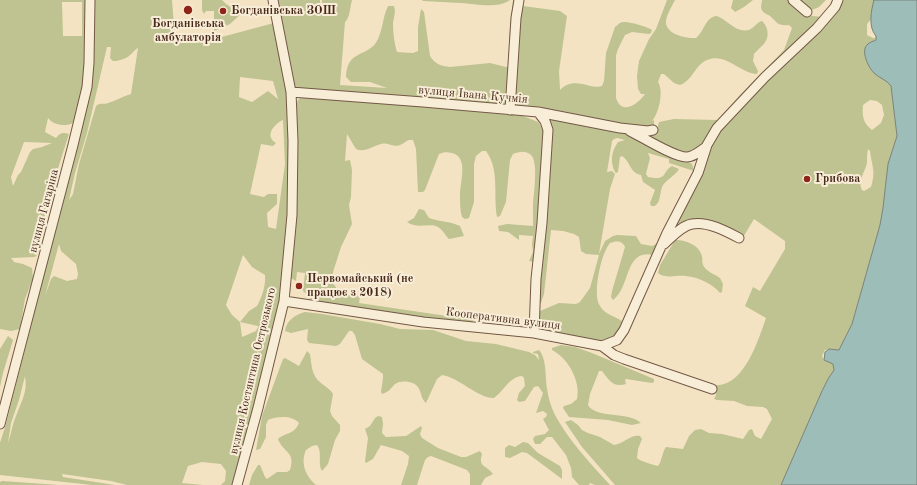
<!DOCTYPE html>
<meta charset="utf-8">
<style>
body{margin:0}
canvas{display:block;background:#f4e3c2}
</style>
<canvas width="917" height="485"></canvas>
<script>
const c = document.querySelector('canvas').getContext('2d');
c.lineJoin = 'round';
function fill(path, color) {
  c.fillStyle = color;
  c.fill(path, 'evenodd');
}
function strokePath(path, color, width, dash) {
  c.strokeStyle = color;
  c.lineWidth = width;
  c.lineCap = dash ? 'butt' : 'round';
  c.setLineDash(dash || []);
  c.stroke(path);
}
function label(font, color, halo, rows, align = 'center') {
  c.font = font + ' "Old Standard TT",serif';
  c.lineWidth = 4;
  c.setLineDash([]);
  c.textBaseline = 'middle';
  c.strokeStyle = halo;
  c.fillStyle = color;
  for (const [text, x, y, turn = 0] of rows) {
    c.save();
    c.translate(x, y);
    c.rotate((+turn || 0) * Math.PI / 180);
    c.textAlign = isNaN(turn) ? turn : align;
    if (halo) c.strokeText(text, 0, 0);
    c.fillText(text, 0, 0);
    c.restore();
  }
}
const green = new Path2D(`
 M 0,0 L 87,0 L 87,59 L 80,105 L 73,123 C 65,127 53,125 48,118 L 45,132 L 56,138 C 60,133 62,132 69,134 C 56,174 44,212 38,254 L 35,257 L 11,258 L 14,262 L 23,264 L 32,268 L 33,278 L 25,299 L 20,329 L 11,331 L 0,329 ZM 62,2 L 82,2 L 82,36 L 63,36 ZM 24,142 L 52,143 L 42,147 L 33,149 L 30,152 L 21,172 L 18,175 L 13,186 L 11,177 Z
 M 93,0 L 172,0 L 175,39 L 181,43 L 203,42 L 274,23 L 289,108 L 290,168 L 282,302 L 234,485 L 221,485 L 225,481 L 226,471 L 221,464 L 202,462 L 188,466 L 182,483 L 203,485 L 127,485 L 111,481 L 62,474 L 63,477 L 115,485 L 92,485 L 0,475 L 0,443 L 6,424 L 88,101 L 91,77 ZM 107,47 L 111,47 L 110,58 L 113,61 C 118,61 126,59 130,55 C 133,53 134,50 138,48 L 131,94 C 123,96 116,101 108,103 C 104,105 100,102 96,106 L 79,164 L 73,194 L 69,200 L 75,173 L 87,133 ZM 240,77 L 273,81 L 278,99 L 268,91 L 252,102 L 239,97 ZM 283,120 L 285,164 L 276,229 L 268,227 L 267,213 L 277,204 L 277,194 L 268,194 L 264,197 L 250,194 L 261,144 L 273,146 L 276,143 C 264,136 274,124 283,120 ZM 59,244 L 61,251 L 76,264 L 78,274 L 77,279 L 67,281 L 54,276 L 51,279 L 45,296 ZM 243,255 L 252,267 L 265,275 C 266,285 262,297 257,306 L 249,311 L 240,322 L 232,315 L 226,305 ZM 240,322 L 258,326 L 258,327 L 256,331 L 242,337 ZM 25,376 C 28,392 21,402 16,416 C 12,425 11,435 8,443 L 11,423 L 19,400 Z
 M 202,0 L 222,0 C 228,7 233,8 241,8 L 243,12 L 230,24 L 214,31 L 214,11 L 206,11 L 204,14 L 202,10 Z
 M 278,0 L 320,0 L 320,11 L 322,11 L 322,0 L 352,0 C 350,7 350,18 345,22 L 340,85 L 387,88 L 370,82 L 351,82 L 346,77 C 347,51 364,57 375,44 C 383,33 382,18 388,6 L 394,6 C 396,12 394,17 393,23 C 393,32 394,43 397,52 L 413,53 L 418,51 L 418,27 L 421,9 L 424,12 L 430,56 C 435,64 441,66 450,67 L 490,63 L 506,67 L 508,67 L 510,25 L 513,0 L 524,0 L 523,6 L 560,11 L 567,16 L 559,71 L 560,90 C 574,75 590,90 602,86 L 604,81 L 606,53 L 615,27 C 618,25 620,22 623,22 C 628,21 649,27 652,30 L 651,33 L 649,34 L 632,32 L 625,35 L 618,49 L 616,55 L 616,98 C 622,116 638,104 645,94 L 641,94 L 638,89 L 637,76 L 639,61 L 649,39 L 656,29 L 667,0 L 675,0 C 672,6 667,14 666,21 C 665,34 686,39 696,38 C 704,32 705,17 717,16 C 728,20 735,33 749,30 C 754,28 757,22 762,21 C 765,24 766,26 767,29 C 770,42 761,46 754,54 L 753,61 L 758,71 L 757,74 C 741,74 726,52 707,60 C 695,65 693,80 680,85 L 674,83 L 664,74 L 661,74 L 658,82 C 664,91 659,113 652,121 L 654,120 L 654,125 L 652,127 L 646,128 L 518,107 L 514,103 L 508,101 L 503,104 L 497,106 L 319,91 L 293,87 Z
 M 422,0 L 510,0 C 498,9 475,4 461,3 C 448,2 436,2 423,1 Z
 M 733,0 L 753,0 L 744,7 L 735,12 L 731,8 Z
 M 762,0 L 790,0 L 804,15 L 822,17 L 696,153 L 679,154 L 645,135 L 657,130 L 659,122 L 674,119 L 718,120 L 739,96 L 784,50 L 792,28 L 789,25 C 777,26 778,23 770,16 C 767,14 763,13 762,10 C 760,7 762,3 762,0 Z
 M 798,0 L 826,0 L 819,7 L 812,10 L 807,9 Z
 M 839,0 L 874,0 L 871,19 L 867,24 L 867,35 L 873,38 L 875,38 L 876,35 L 876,36 L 875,41 L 889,82 L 891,86 L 897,136 L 888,164 L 883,208 L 880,225 L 852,324 L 839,350 L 830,349 L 825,350 L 822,356 L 824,360 L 833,364 L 834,370 L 828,379 L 822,391 L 781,485 L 615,485 L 582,447 L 565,422 L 571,420 L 578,425 L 582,430 L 588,433 L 600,437 L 614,445 C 623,444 631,434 640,436 L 642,439 L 638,449 L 637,458 C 640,461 653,465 658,466 C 662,461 662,452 666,447 L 683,449 L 689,436 L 695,430 L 701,429 L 709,433 L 722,434 L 743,439 L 749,430 L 752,429 L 755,436 L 761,439 L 772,419 L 767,409 L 763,407 L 747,406 L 734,401 L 717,400 L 714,399 L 716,395 L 712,385 C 743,390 758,341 766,318 L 745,306 L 753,287 L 760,291 L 785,249 L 785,241 L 754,219 L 742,239 L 694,221 L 653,255 C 624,249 631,287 613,300 L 611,297 L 612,291 L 625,247 C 622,240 616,241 610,243 C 601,253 592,295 600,306 C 605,315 616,316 623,322 L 622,333 L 610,339 L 597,342 L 544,331 L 540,321 L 540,311 L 559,303 L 576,304 L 580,302 L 590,288 L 599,255 L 586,254 L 581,251 L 579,237 L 574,234 L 563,231 L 551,230 L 544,294 L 541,303 L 538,306 L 546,118 L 618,131 L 686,160 L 692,164 L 694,171 L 669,163 L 669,159 L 648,153 L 650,158 L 646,174 L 648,177 C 669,181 661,172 672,166 L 679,169 C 675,176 667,179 663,185 C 659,192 662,200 655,206 L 651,206 L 650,203 L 655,190 L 643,182 L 641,175 C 630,173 630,161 622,156 L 620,157 L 618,172 L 616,173 L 615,172 C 610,162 611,152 618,142 L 625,140 L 617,138 L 614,139 L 612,141 L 607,172 L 612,171 L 615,174 L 610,189 L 599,254 L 605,241 L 613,236 L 617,235 L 636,236 L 641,244 L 652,246 L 658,243 L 718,133 ZM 870,100 L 877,101 L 882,105 L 884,115 L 881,123 L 872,130 C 863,123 862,116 863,105 ZM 868,149 L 870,151 C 872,167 876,171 871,187 L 864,191 L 862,190 C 857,179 866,172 867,162 C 867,157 867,153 868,149 Z
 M 301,97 L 404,105 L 523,116 L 538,122 L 545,132 L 535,262 L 529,261 L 533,252 L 532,244 L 533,236 L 519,235 L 519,240 L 508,232 L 499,231 L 498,226 L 507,224 L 533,226 C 533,220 533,214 533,207 C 533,196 539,163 531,155 C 525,150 519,152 513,154 L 510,160 L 506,202 L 500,216 L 497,217 C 493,195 500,170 486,151 L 482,151 L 476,156 L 474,164 L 474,202 L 469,218 L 465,219 L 462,217 C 460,210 460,203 460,195 C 460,182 469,157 452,153 C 447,152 444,152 439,154 L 425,190 L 423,192 L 418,192 L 416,149 L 413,140 L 409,140 C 406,141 403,144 400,145 C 394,148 388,142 381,144 C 372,146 365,153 356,149 L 347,134 L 345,161 L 350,160 L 352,170 L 351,197 L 349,205 L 352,224 L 341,247 L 333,272 L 332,282 L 341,294 L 357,295 L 360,297 L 359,303 L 474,320 L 470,323 L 341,308 L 305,297 L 308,295 L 303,291 L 305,273 L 297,272 L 296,281 L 291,278 L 296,203 L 296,105 L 298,100 Z
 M 419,209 L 424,210 L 429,218 C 440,222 450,221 460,226 L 464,236 L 449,239 C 445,235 442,229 438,227 C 429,222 419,230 407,222 L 414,218 Z
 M 676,240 C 686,240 699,245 702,256 C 703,261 701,263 705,268 C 709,273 715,274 720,278 L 723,284 L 722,292 L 720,293 C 713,284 698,277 686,276 C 677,275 665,279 658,273 L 660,265 L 674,242 Z
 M 305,312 L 322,314 L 380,324 L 400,329 L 433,330 L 466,341 L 496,344 L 529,352 L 535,355 L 539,360 L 538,354 L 533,353 L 533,352 L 539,350 C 547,359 545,377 547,388 C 548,397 551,407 555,415 C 569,441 590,463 610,485 L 595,485 L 590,483 L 589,485 L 579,485 L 572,477 L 571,468 L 566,455 L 552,437 L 547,437 L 540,444 L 535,444 L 533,439 L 535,436 L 545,434 L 549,430 L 543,419 L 546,417 L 547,414 L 543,411 L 536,413 L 543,393 L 538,386 L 534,387 L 525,401 L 519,402 L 517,400 L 519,393 L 525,386 L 524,378 L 522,376 C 509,377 504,391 494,398 C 477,398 460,378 442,375 L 437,379 L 426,403 C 420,398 422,391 417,386 C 413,381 400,380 395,384 C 390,389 389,392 382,394 L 381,392 L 383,378 L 383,374 L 362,359 L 355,335 L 352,331 L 349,331 L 340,344 L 336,346 L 309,343 L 307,340 L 308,329 L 291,333 L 285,331 C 286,321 296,314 305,312 Z
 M 8,336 L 13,340 L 3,373 L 0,387 L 0,349 Z
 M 561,345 L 575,347 L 592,353 L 654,379 L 654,382 L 652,383 L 626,379 L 625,380 L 626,384 C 613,388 609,380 602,371 L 599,371 L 590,394 L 588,405 C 596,419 628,411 641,423 L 632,425 L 608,420 L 569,417 L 563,408 L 564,406 L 571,404 L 577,399 C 581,381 568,358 552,350 L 552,348 Z
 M 307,351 L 310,354 C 312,366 311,375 321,383 C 326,387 330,389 333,394 L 330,411 L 332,416 L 340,425 L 340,431 L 335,440 L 328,464 L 322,471 C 317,463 323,453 317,445 L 312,446 L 306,450 C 300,464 306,476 316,485 L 249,485 L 252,475 L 258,465 L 260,465 L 265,477 L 267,479 L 277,472 L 287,472 L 290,470 C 296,451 283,453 278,439 C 286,432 294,435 299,423 C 292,415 277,416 268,420 L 266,425 L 266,437 L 260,449 L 256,450 L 262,416 L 283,359 L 285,358 L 299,366 Z
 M 378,416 L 382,417 L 383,424 L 382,433 L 386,437 L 406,436 L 421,426 L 422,428 L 420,434 L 422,438 L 438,448 L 461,457 L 466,457 L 480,451 L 482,454 C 478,468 486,464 493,474 L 485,478 L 481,485 L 470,485 L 470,474 L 467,470 L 431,456 L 428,457 L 425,460 L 417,485 L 401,485 L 408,464 L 409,456 L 402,451 L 381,445 L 373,459 L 366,463 L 365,461 L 368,438 L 365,429 L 370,426 L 375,418 Z
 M 523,442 L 528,443 L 538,453 L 560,466 L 562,470 L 562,479 L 527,453 L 522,452 L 510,458 L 505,457 L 505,448 L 509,445 L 515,447 Z
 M 2,481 L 60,485 L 61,485 L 0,485 L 0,482 Z`);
const water = new Path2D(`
 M 874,0 L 917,0 L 917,485 L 781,485 L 822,391 L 828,379 L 834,370 L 833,364 L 824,360 L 825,352 L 829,349 L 839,350 L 852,324 L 880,225 L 883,208 L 888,164 L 897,136 L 891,86 C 887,80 879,78 874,73 C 868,67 860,50 868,44 C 870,42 874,41 876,40 L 876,36 C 868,27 871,11 874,0 Z`);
const minor = new Path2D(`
 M 793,0 L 807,12
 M 291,92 L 423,102 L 538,112 L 620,128 L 648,131 L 653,130
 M 510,110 L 516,18 L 519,0
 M 630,131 C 642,137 676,158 687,157 C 694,157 700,151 706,147
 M 664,244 C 672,237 681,226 692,224 C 707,221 726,231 739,238
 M 284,301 L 423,322 L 534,333 L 602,346 L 614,355 L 624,359 L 712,389
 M 534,333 L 536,279 L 542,223 L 548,130 L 545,121 L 538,112
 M 602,346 L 617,340 L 624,330 L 667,233 L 698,173 L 707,145 L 717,128 L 765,77 L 817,28 L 835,7 L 838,0
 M 0,424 L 73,145 L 87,87 L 89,63 L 90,0
 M 237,485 L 258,408 L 284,301 L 292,215 L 293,141 L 291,92 L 273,0`);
const markers = [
 [188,10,5,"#8f2418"],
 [223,11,4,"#8f2418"],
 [807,179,4,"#8f2418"],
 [299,286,4,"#8f2418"]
];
const poiNames = [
 ["Богданівська ЗОШ",231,11],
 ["Богданівська",188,24,"center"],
 ["амбулаторія",188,38,"center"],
 ["Грибова",815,179],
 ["Первомайський (не",307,279],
 ["працює з 2018)",307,293]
];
const streetNames = [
 ["вулиця Івана Кучмія",473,95,5],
 ["вулиця Гагаріна",44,211,-75],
 ["Кооперативна вулиця",503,319,7],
 ["вулиця Костянтина Острозького",253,371,-77]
];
fill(green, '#bec391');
fill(water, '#9dbdb9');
strokePath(water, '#7b827a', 1);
strokePath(minor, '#735846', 11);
strokePath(minor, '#f8edd7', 9);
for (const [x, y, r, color] of markers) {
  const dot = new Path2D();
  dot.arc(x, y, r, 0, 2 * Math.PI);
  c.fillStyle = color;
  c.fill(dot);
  strokePath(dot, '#f8edd7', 1.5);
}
label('bold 12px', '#48291c', '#f8edd7', poiNames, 'left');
label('12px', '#48291c', '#f8edd7', streetNames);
</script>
